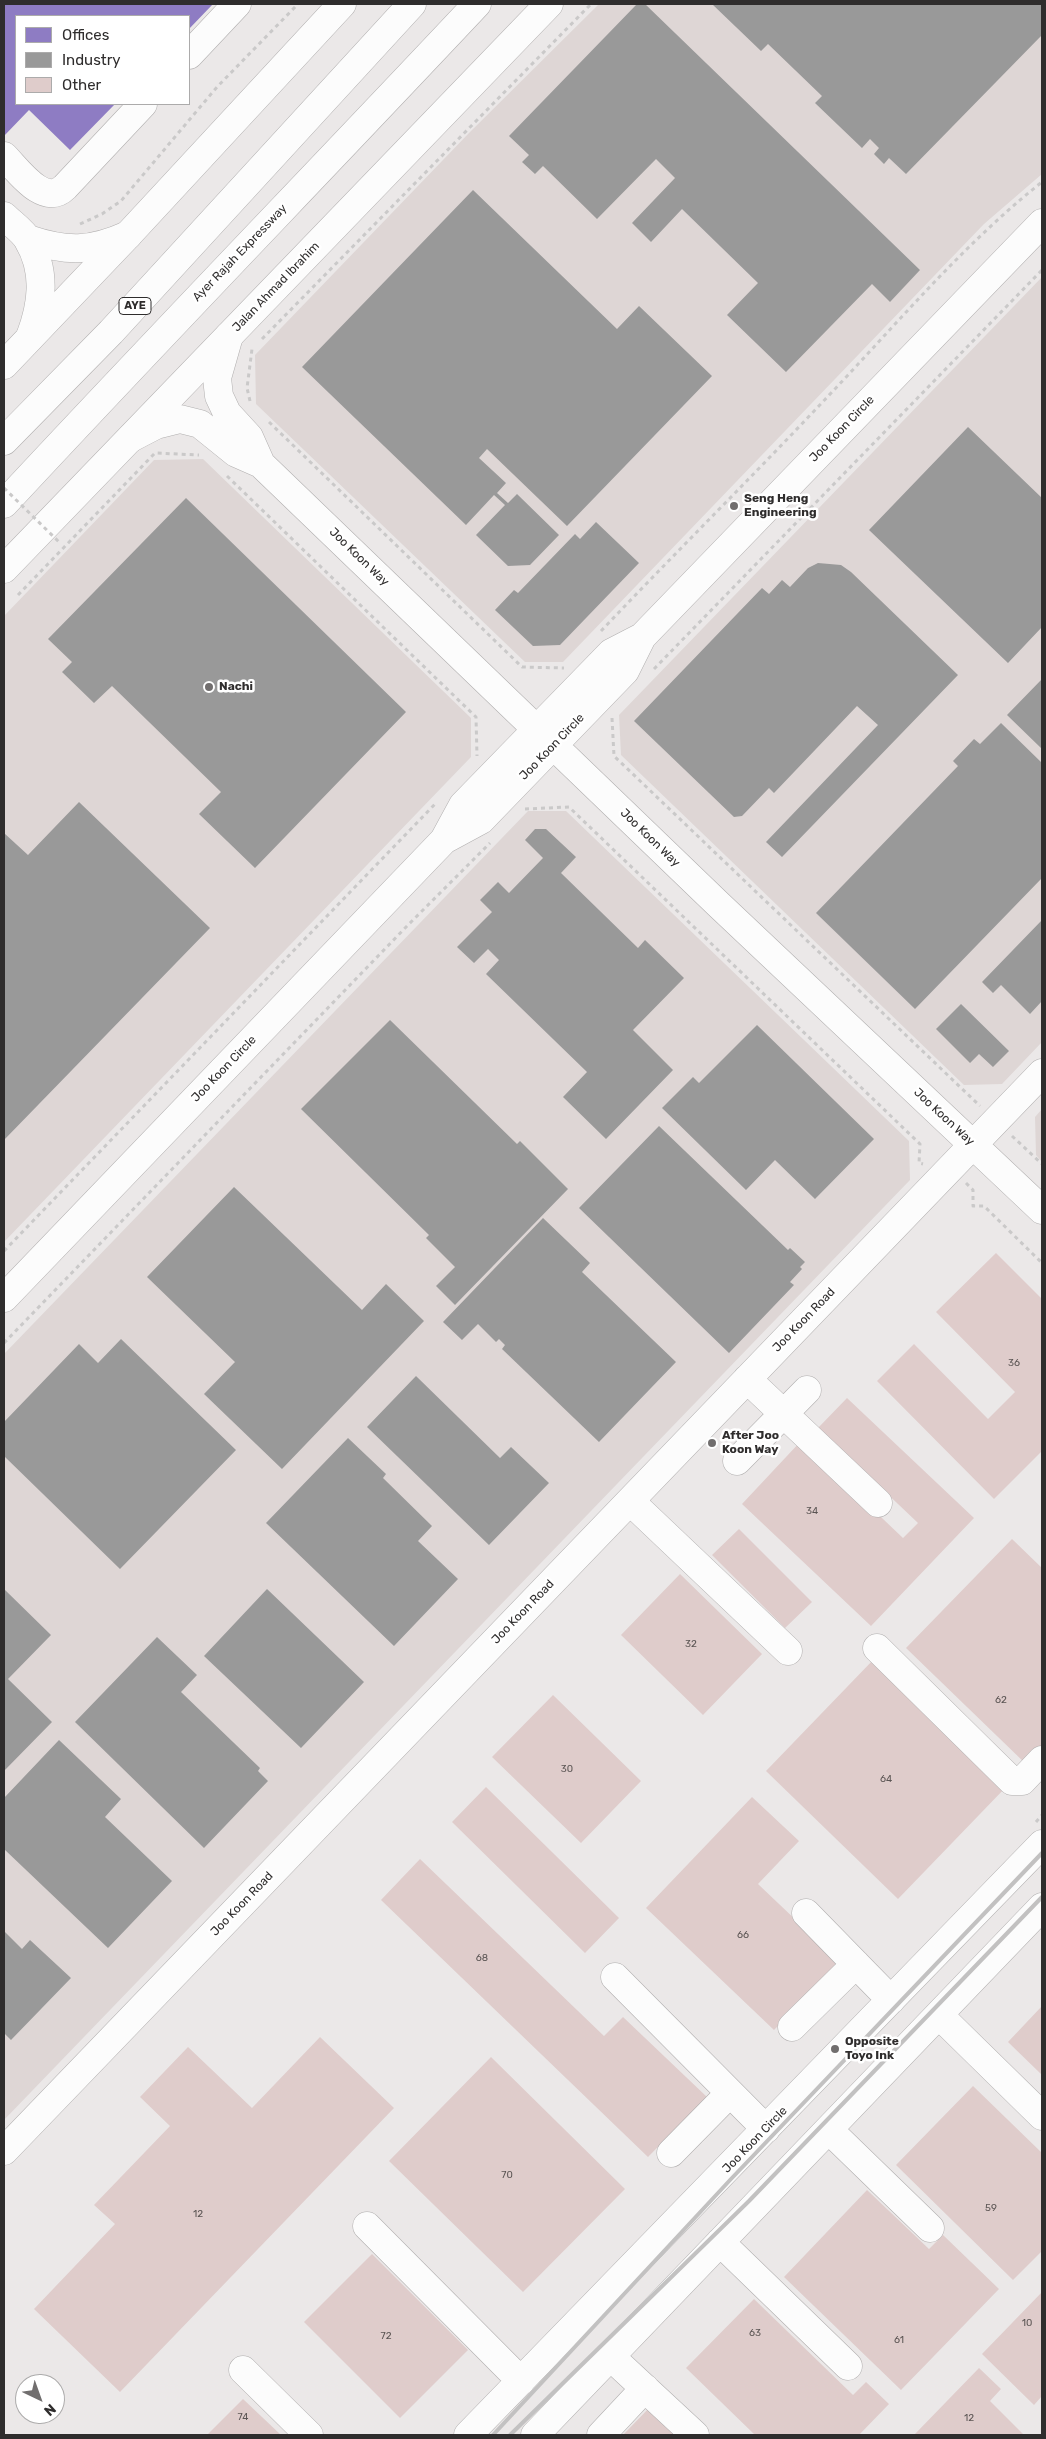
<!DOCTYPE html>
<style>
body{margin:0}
#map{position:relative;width:1046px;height:2439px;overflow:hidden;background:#ebe8e8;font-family:Rubik,sans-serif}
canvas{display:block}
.frame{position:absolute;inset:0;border:5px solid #2f2d2d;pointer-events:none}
.legend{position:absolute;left:15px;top:15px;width:175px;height:90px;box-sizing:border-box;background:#fff;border:1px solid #acabab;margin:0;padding:6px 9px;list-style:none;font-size:15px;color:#2f2d2d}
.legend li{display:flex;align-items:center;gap:10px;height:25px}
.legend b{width:25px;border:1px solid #acabab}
.north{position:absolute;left:15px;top:2374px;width:50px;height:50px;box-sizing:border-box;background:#fff;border:1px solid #acabab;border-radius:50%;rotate:138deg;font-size:14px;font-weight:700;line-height:20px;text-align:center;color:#2f2d2d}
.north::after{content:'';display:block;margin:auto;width:18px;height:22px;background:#716e6e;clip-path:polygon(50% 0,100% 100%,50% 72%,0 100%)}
</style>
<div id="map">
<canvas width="1046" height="2439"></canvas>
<div class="frame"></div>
<ul class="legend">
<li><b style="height:14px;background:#8e7cc3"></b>Offices</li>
<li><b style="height:14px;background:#999"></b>Industry</li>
<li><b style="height:14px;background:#dfcccb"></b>Other</li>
</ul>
<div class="north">N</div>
</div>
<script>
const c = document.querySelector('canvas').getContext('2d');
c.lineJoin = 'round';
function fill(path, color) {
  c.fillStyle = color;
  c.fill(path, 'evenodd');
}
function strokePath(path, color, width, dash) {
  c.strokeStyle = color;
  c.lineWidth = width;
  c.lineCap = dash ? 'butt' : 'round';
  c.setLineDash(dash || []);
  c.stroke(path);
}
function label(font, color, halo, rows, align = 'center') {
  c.font = font + ' Rubik,sans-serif';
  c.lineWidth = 5;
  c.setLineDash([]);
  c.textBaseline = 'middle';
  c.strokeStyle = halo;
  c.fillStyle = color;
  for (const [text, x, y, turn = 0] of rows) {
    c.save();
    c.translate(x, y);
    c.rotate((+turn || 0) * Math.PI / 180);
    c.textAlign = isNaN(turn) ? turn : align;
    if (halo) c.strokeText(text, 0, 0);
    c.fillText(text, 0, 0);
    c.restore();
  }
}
const built = new Path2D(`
 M 599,4 L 1042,4 L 1042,174 L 984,224 L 563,662 L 525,662 L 256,404 L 255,355 L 469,133 Z
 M 1042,277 L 1042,1042 L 1002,1084 L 964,1085 L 621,755 L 619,715 Z
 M 203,459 L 471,718 L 471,757 L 4,1242 L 4,616 L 154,460 Z
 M 528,811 L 566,811 L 909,1141 L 910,1180 L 4,2120 L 4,1354 Z
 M 1042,1109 L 1042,1162 L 1036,1155 L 1035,1117 Z`);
const offices = new Path2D(`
 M 4,4 L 213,4 L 189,29 L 189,16 L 16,16 L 16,104 L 115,104 L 70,150 L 29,110 L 4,136 Z`);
const industry = new Path2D(`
 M 637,4 L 645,4 L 920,270 L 890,302 L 872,284 L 786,372 L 727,315 L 758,283 L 682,209 L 651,242 L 632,223 L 675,178 L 656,159 L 597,219 L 543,166 L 535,174 L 522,162 L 529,155 L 509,136 Z
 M 712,4 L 1042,4 L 1042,35 L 906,174 L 889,158 L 884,164 L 874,154 L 879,148 L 870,139 L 862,148 L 815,103 L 822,96 L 768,44 L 761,51 Z
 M 473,190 L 617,329 L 639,306 L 712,376 L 567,526 L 487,449 L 479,458 L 506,483 L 497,493 L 508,503 L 517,494 L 559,535 L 530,565 L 508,566 L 476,535 L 505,505 L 494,495 L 466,525 L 302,367 Z
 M 968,427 L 1042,498 L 1042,627 L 1008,663 L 869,530 Z
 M 186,498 L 406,712 L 255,868 L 199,814 L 221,792 L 112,686 L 94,703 L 62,672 L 72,662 L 48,639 Z
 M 596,522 L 639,563 L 560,645 L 533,646 L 495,610 L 514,590 L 518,593 L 575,534 L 580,539 Z
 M 818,563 L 841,565 L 851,572 L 958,675 L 782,857 L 766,842 L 878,725 L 857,706 L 774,793 L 769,788 L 742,816 L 734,817 L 634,721 L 762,588 L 769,594 L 782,580 L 790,587 L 808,568 Z
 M 1042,679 L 1042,749 L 1007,715 Z
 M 1001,723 L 1042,763 L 1042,878 L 915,1009 L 816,913 L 958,766 L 953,761 L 974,739 L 980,744 Z
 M 79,802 L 210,928 L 4,1140 L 4,833 L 28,855 Z
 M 535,829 L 546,829 L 576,857 L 561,873 L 638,948 L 645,940 L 684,978 L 633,1030 L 673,1070 L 606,1139 L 563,1097 L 587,1072 L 486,974 L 499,960 L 488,949 L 474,963 L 457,947 L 492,912 L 480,900 L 498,882 L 509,893 L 543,858 L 525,840 Z
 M 1042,920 L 1042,1001 L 1030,1014 L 1001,985 L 993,993 L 982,982 Z
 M 961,1004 L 1009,1051 L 993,1067 L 979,1054 L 970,1063 L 936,1029 Z
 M 390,1020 L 517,1144 L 520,1141 L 568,1189 L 455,1305 L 436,1286 L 455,1267 L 426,1238 L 429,1235 L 301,1109 Z
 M 757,1025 L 874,1139 L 815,1199 L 775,1160 L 746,1190 L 662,1108 L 693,1077 L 699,1083 Z
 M 659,1126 L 788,1250 L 790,1248 L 805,1262 L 800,1267 L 802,1269 L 790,1282 L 794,1285 L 729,1353 L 579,1208 Z
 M 234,1187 L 362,1310 L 386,1284 L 424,1321 L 282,1469 L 204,1394 L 235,1362 L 147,1277 Z
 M 543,1218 L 590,1263 L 582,1272 L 676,1362 L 599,1442 L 502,1349 L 505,1345 L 499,1339 L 496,1342 L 478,1324 L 462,1340 L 443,1322 Z
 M 121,1339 L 236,1450 L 120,1569 L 4,1456 L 4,1422 L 79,1344 L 98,1363 Z
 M 416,1376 L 500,1458 L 511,1447 L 549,1483 L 489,1545 L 367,1427 Z
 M 348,1438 L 386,1474 L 383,1478 L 432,1526 L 418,1541 L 458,1579 L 394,1646 L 266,1523 Z
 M 4,1589 L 51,1635 L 8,1679 L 52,1722 L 4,1771 Z
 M 267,1589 L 364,1682 L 301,1748 L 204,1656 Z
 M 157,1637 L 197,1675 L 181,1692 L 260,1768 L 258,1771 L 268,1781 L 204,1848 L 75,1722 Z
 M 59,1740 L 121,1799 L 105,1817 L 172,1881 L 108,1948 L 4,1849 L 4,1798 Z
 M 4,1931 L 22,1949 L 30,1940 L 71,1978 L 11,2040 L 4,2033 Z`);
const building = new Path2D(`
 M 996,1253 L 1042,1299 L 1042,1451 L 994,1499 L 877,1381 L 914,1344 L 988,1419 L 1015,1392 L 936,1312 Z
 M 847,1398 L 974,1518 L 871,1626 L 742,1504 L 801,1441 L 903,1538 L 918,1523 L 818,1428 Z
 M 739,1529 L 812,1602 L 785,1628 L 712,1555 Z
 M 1012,1539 L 1042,1568 L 1042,1751 L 1028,1766 L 906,1648 Z
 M 680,1574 L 762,1654 L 703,1715 L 621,1635 Z
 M 874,1659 L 1007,1786 L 898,1899 L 766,1771 Z
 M 553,1695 L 641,1781 L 581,1843 L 492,1757 Z
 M 486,1787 L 619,1918 L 585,1953 L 452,1822 Z
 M 752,1797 L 799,1841 L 758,1884 L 840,1962 L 774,2030 L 646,1908 Z
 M 420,1859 L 604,2036 L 623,2017 L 707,2097 L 648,2157 L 381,1900 Z
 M 1042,2006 L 1042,2075 L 1008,2042 Z
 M 320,2037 L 394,2108 L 120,2392 L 34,2309 L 115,2224 L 94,2205 L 170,2126 L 140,2097 L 188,2047 L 252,2108 Z
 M 491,2057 L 625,2189 L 523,2292 L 389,2161 Z
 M 973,2086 L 1042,2153 L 1042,2251 L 1013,2280 L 896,2165 Z
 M 867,2190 L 929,2249 L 943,2235 L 999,2289 L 901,2390 L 784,2277 Z
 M 372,2254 L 468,2350 L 400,2418 L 304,2322 Z
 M 1042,2292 L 1042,2396 L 1034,2405 L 982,2354 Z
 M 754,2299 L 853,2395 L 866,2382 L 889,2404 L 859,2435 L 755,2435 L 686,2368 Z
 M 979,2368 L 1001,2389 L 990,2401 L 1024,2435 L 914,2435 Z
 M 243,2399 L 281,2435 L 207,2435 Z
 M 650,2407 L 681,2435 L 623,2435 Z`);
const path = new Path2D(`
 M 80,224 L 102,214 L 121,201 L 217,87 L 298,4
 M 262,339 L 591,4
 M 250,401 L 247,388 L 252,349
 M 269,422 L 522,667 L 564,668
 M 227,476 L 476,717 L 477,756
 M 18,595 L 155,453 L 199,455
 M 601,631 C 678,550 757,472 833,391 C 901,319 965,243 1042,182
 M 654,669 L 1042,270
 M 612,718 L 614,756 L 980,1106
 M 525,809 L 569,807 L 920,1144 L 919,1163 L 923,1164
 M 1012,1136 L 1042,1164
 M 966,1183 L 973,1190 L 973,1206 L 984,1206 L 1042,1263
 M 4,1251 L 436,803
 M 4,1343 L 408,925 L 490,843
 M 1036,1822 L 1042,1815`);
const minor = new Path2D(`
 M 189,55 L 237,4
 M 4,156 C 18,170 44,208 65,187 L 143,104
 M 4,216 C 11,223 23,231 28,240 C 47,272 42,305 30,337
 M 28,239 C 67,252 90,252 128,235
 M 229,336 L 217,378 L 219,396 L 227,413 L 249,437 L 261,464
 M 131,438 L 156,425 L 180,419 L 200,424 L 236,453 L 261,464 L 718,904 L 1042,1210
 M 444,840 L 481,820 L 625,671 L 642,637 L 1042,223
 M 4,1298 L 444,840 L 463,805 L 611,653 L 642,637
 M 747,1379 L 878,1503
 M 737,1461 L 807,1390
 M 630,1501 L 788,1651
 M 877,1648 L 1012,1781 L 1022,1781 L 1042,1760
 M 806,1913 L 891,2000
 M 615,1977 L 766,2129
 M 939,2015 L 1042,2116
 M 792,2027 L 856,1964
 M 829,2130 L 930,2228
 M 4,2151 L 1042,1073
 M 671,2153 L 730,2093
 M 367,2226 L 521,2381
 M 720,2242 L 848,2366
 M 611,2357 L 695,2435
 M 243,2370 L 309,2435
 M 468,2435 L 1042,1844
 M 535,2435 L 1042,1907
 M 601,2435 L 645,2388`);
const major = new Path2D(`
 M 4,365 L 128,235 L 342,4
 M 4,569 L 549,4`);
const highway = new Path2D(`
 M 4,441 L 111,332 L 412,4
 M 4,504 C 160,336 320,171 477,4`);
const rail = new Path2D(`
 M 493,2435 L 731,2179 L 1042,1853
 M 510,2435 L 749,2201 L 1042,1897`);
const pathBridge = new Path2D(`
 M 4,488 L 59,542`);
const markers = [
 [734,506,5,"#716e6e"],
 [209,687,5,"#716e6e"],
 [712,1443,5,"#716e6e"],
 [835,2049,5,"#716e6e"]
];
const numberNames = [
 ["36",1014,1363],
 ["34",812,1511],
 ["32",691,1644],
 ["62",1001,1700],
 ["30",567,1769],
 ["64",886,1779],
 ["66",743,1935],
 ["68",482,1958],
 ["70",507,2175],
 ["59",991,2208],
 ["12",198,2214],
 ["10",1027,2323],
 ["63",755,2333],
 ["72",386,2336],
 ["61",899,2340],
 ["74",243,2417],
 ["12",969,2418]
];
const shields = [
 [135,306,32]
];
const shieldNames = [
 ["AYE",135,306]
];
const streetNames = [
 ["Ayer Rajah Expressway",240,253,-46],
 ["Jalan Ahmad Ibrahim",276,287,-46],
 ["Joo Koon Circle",842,429,-46],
 ["Joo Koon Way",359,557,44],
 ["Joo Koon Circle",552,747,-46],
 ["Joo Koon Way",650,838,44],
 ["Joo Koon Circle",224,1069,-46],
 ["Joo Koon Way",944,1117,43],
 ["Joo Koon Road",804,1320,-46],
 ["Joo Koon Road",523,1612,-46],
 ["Joo Koon Road",242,1904,-46],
 ["Joo Koon Circle",755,2140,-46]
];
const poiNames = [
 ["Seng Heng",744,499],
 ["Engineering",744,513],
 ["Nachi",219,687],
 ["After Joo",722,1436],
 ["Koon Way",722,1450],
 ["Opposite",845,2042],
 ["Toyo Ink",845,2056]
];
fill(built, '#ded6d5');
fill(offices, '#8e7cc3');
fill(industry, '#999');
fill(building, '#dfcccb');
strokePath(minor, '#b0aeae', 29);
strokePath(major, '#b0aeae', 29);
strokePath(highway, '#b0aeae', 29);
strokePath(path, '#cac9c9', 3, [4, 4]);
strokePath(minor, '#fcfcfc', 28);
strokePath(major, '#fcfcfc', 28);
strokePath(highway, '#fcfcfc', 28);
strokePath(rail, '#c2c1c1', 4);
strokePath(pathBridge, '#cac9c9', 3, [4, 4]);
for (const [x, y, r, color] of markers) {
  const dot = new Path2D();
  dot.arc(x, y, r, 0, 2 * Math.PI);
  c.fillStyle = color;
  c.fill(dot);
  strokePath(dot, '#fff', 2);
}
label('10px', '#5b5554', null, numberNames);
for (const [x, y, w] of shields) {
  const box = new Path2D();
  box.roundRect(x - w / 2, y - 8.5, w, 17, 4);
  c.fillStyle = '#fff';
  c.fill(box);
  strokePath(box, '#2f2d2d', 1);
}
label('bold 11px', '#2f2d2d', null, shieldNames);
label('12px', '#2f2d2d', '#fff', streetNames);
label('bold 12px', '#2f2d2d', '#fff', poiNames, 'left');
</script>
